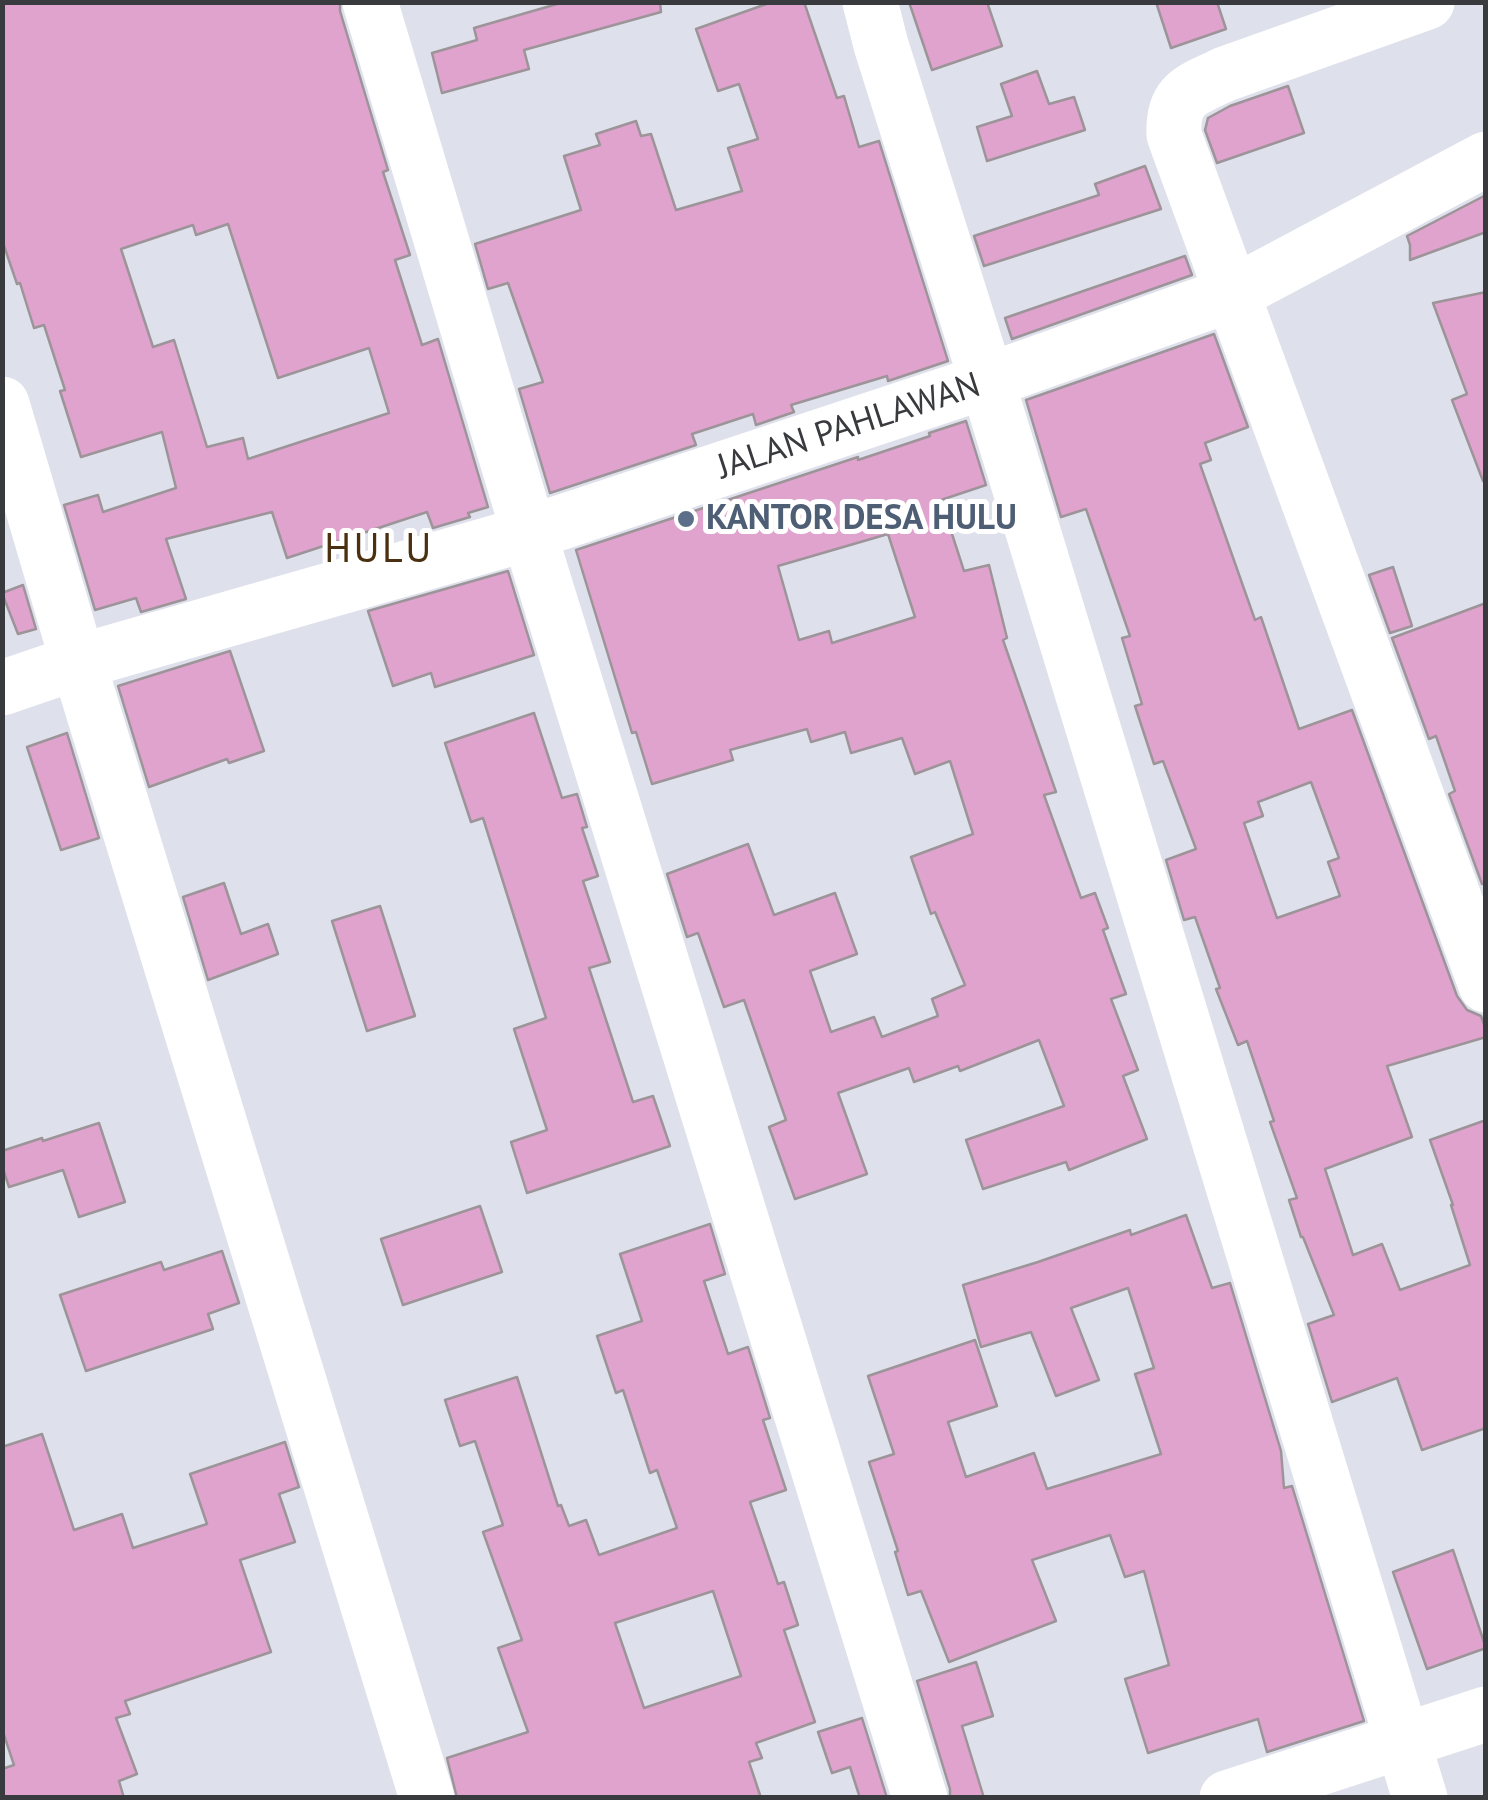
<!DOCTYPE html>
<style>
body{margin:0}
#map{position:relative;width:1488px;height:1800px;overflow:hidden;background:#dee1eb;font-family:"PT Sans",sans-serif}
canvas{display:block}
.frame{position:absolute;inset:0;border:5px solid #393a3e;pointer-events:none}
</style>
<div id="map">
<canvas width="1488" height="1800"></canvas>
<div class="frame"></div>
</div>
<script>
const c = document.querySelector('canvas').getContext('2d');
c.lineJoin = 'round';
function fill(path, color) {
  c.fillStyle = color;
  c.fill(path, 'evenodd');
}
function strokePath(path, color, width, dash) {
  c.strokeStyle = color;
  c.lineWidth = width;
  c.lineCap = dash ? 'butt' : 'round';
  c.setLineDash(dash || []);
  c.stroke(path);
}
function label(font, color, halo, rows, align = 'center') {
  c.font = font + ' "PT Sans",sans-serif';
  c.lineWidth = 10;
  c.setLineDash([]);
  c.textBaseline = 'middle';
  c.strokeStyle = halo;
  c.fillStyle = color;
  for (const [text, x, y, turn = 0] of rows) {
    c.save();
    c.translate(x, y);
    c.rotate((+turn || 0) * Math.PI / 180);
    c.textAlign = isNaN(turn) ? turn : align;
    if (halo) c.strokeText(text, 0, 0);
    c.fillText(text, 0, 0);
    c.restore();
  }
}
const building = new Path2D(`
 M 2,2 L 340,2 L 340,11 L 388,170 L 383,172 L 410,255 L 395,260 L 422,345 L 438,339 L 488,507 L 468,513 L 470,517 L 433,528 L 427,512 L 287,558 L 272,512 L 166,539 L 186,599 L 141,612 L 136,598 L 95,610 L 64,505 L 98,495 L 103,512 L 176,488 L 162,432 L 81,457 L 60,391 L 65,390 L 44,325 L 34,328 L 20,283 L 17,284 L 2,240 ZM 228,224 L 278,378 L 369,348 L 389,413 L 248,459 L 243,438 L 207,447 L 174,340 L 153,347 L 121,249 L 193,225 L 196,235 Z
 M 564,2 L 660,2 L 661,12 L 524,50 L 529,69 L 442,93 L 432,53 L 477,40 L 474,28 Z
 M 772,2 L 804,2 L 837,98 L 844,96 L 859,147 L 879,141 L 948,361 L 888,381 L 887,376 L 791,405 L 794,412 L 756,425 L 753,414 L 692,434 L 696,445 L 550,493 L 519,389 L 543,382 L 508,283 L 488,289 L 475,244 L 581,210 L 564,156 L 600,145 L 596,134 L 636,121 L 641,136 L 651,134 L 676,210 L 742,191 L 728,148 L 758,139 L 739,84 L 718,91 L 696,29 Z
 M 909,2 L 987,2 L 1002,46 L 932,70 Z
 M 1156,2 L 1217,2 L 1226,29 L 1171,48 Z
 M 1037,71 L 1049,104 L 1074,97 L 1085,130 L 987,161 L 977,127 L 1012,116 L 1001,84 Z
 M 1288,86 L 1304,133 L 1217,163 L 1205,130 L 1208,118 L 1230,106 Z
 M 1145,166 L 1161,209 L 984,266 L 974,236 L 1099,195 L 1095,184 Z
 M 1486,195 L 1486,232 L 1410,260 L 1410,245 L 1407,236 Z
 M 1185,256 L 1192,275 L 1012,339 L 1005,318 Z
 M 1486,292 L 1486,480 L 1483,481 L 1452,400 L 1467,394 L 1433,303 Z
 M 1214,334 L 1248,427 L 1205,443 L 1211,460 L 1200,464 L 1255,620 L 1261,617 L 1299,729 L 1352,710 L 1457,996 L 1467,1010 L 1481,1016 L 1486,1030 L 1486,1037 L 1387,1066 L 1412,1137 L 1325,1169 L 1353,1255 L 1382,1244 L 1400,1290 L 1470,1265 L 1451,1205 L 1453,1205 L 1430,1140 L 1486,1120 L 1486,1428 L 1422,1450 L 1397,1378 L 1332,1402 L 1308,1324 L 1334,1315 L 1303,1237 L 1301,1237 L 1289,1200 L 1297,1198 L 1270,1122 L 1274,1121 L 1247,1041 L 1238,1045 L 1216,989 L 1220,988 L 1195,917 L 1184,920 L 1166,860 L 1196,849 L 1163,761 L 1154,764 L 1135,706 L 1142,704 L 1122,638 L 1130,636 L 1086,509 L 1061,517 L 1026,400 ZM 1311,782 L 1339,858 L 1328,862 L 1340,896 L 1277,918 L 1244,823 L 1263,816 L 1258,802 Z
 M 966,421 L 986,485 L 941,500 L 964,571 L 989,565 L 1007,638 L 1003,640 L 1056,792 L 1044,795 L 1081,898 L 1095,893 L 1108,928 L 1103,930 L 1126,994 L 1111,999 L 1138,1070 L 1123,1076 L 1147,1139 L 1069,1170 L 1066,1162 L 983,1189 L 966,1140 L 1064,1106 L 1039,1040 L 960,1071 L 958,1066 L 914,1082 L 909,1068 L 838,1093 L 867,1174 L 795,1199 L 769,1127 L 786,1120 L 744,1000 L 724,1007 L 698,933 L 687,937 L 667,874 L 748,844 L 774,915 L 835,893 L 857,954 L 810,971 L 831,1032 L 874,1017 L 882,1037 L 938,1016 L 932,999 L 965,985 L 935,912 L 931,914 L 911,857 L 973,834 L 950,761 L 915,774 L 902,738 L 851,753 L 845,732 L 811,742 L 807,729 L 730,750 L 733,760 L 652,784 L 636,732 L 632,733 L 576,550 L 858,457 L 858,460 L 930,436 L 929,433 ZM 888,534 L 915,617 L 832,643 L 829,631 L 799,640 L 778,566 Z
 M 1393,567 L 1412,626 L 1390,633 L 1369,575 Z
 M 508,571 L 534,655 L 435,687 L 431,673 L 393,686 L 368,611 Z
 M 23,585 L 36,629 L 18,634 L 2,593 Z
 M 1486,603 L 1486,883 L 1482,884 L 1449,794 L 1455,791 L 1436,736 L 1429,739 L 1392,638 Z
 M 230,651 L 264,751 L 229,763 L 227,759 L 149,787 L 118,686 Z
 M 534,713 L 562,798 L 577,794 L 587,827 L 582,828 L 598,876 L 583,881 L 610,962 L 589,968 L 633,1102 L 653,1096 L 670,1146 L 527,1193 L 511,1142 L 547,1130 L 514,1029 L 546,1018 L 483,818 L 471,822 L 445,743 Z
 M 67,733 L 99,838 L 61,850 L 27,747 Z
 M 224,883 L 241,934 L 268,924 L 278,954 L 208,980 L 183,897 Z
 M 380,906 L 415,1016 L 367,1031 L 332,921 Z
 M 99,1123 L 125,1202 L 79,1217 L 63,1170 L 9,1187 L 2,1166 L 2,1151 L 42,1138 L 43,1141 Z
 M 480,1206 L 502,1272 L 403,1305 L 381,1239 Z
 M 1186,1215 L 1212,1288 L 1230,1283 L 1281,1451 L 1284,1488 L 1292,1486 L 1364,1721 L 1267,1752 L 1258,1719 L 1148,1753 L 1125,1679 L 1169,1665 L 1144,1571 L 1125,1577 L 1110,1535 L 1032,1560 L 1056,1621 L 949,1662 L 921,1591 L 908,1595 L 895,1552 L 898,1551 L 869,1462 L 894,1454 L 868,1376 L 975,1340 L 997,1406 L 948,1422 L 966,1477 L 1034,1453 L 1047,1489 L 1161,1454 L 1135,1374 L 1154,1368 L 1128,1288 L 1071,1308 L 1099,1380 L 1056,1396 L 1031,1332 L 981,1347 L 963,1285 L 1038,1262 L 1130,1230 L 1131,1235 Z
 M 710,1224 L 725,1274 L 704,1281 L 728,1354 L 748,1347 L 770,1418 L 763,1420 L 786,1490 L 750,1502 L 778,1584 L 784,1582 L 798,1625 L 784,1630 L 815,1722 L 756,1743 L 762,1758 L 749,1762 L 761,1798 L 457,1798 L 447,1758 L 528,1732 L 498,1648 L 522,1640 L 483,1532 L 503,1525 L 475,1441 L 460,1446 L 445,1400 L 517,1377 L 558,1506 L 561,1505 L 569,1526 L 586,1520 L 599,1555 L 677,1528 L 657,1470 L 650,1473 L 623,1390 L 616,1393 L 597,1336 L 642,1321 L 620,1254 ZM 713,1591 L 741,1676 L 644,1708 L 615,1623 Z
 M 222,1251 L 239,1303 L 208,1314 L 213,1329 L 86,1371 L 60,1295 L 161,1262 L 164,1270 Z
 M 42,1434 L 74,1530 L 122,1514 L 133,1548 L 207,1524 L 190,1474 L 285,1442 L 299,1487 L 279,1494 L 295,1542 L 240,1560 L 271,1652 L 125,1701 L 130,1714 L 116,1718 L 137,1774 L 119,1781 L 124,1798 L 2,1798 L 2,1769 L 14,1765 L 2,1729 L 2,1447 Z
 M 1453,1550 L 1486,1648 L 1427,1669 L 1393,1572 Z
 M 976,1662 L 993,1716 L 962,1726 L 984,1798 L 950,1798 L 950,1789 L 917,1681 Z
 M 862,1718 L 887,1798 L 860,1798 L 850,1767 L 832,1773 L 818,1732 Z`);
const minor = new Path2D(`
 M 370,2 L 529,533 L 920,1798
 M 870,2 L 881,45 L 987,381 L 1420,1798
 M 1427,2 L 1225,74 C 1192,90 1172,93 1174,135 L 1486,985
 M 2,404 L 78,662 L 427,1798
 M 2,688 L 78,662 L 529,533 L 987,381 L 1232,294 L 1486,159
 M 1227,1798 L 1486,1714`);
const markers = [
 [686,519,10,"#5c6f8a"]
];
const streetNames = [
 ["JALAN PAHLAWAN",849,427,-18]
];
const serviceNames = [
 ["KANTOR DESA HULU",706,519]
];
const quarterNames = [
 ["HULU",379,551]
];
fill(building, '#e0a3cd');
strokePath(building, '#9d949a', 2.5);
strokePath(minor, '#fff', 55);
for (const [x, y, r, color] of markers) {
  const dot = new Path2D();
  dot.arc(x, y, r, 0, 2 * Math.PI);
  c.fillStyle = color;
  c.fill(dot);
  strokePath(dot, '#fff', 4);
}
label('35px', '#393a3e', '#fff', streetNames);
label('bold 35px', '#4e5e75', '#fff', serviceNames, 'left');
c.letterSpacing = '2.5px';
label('40px', '#4a3010', '#fff', quarterNames);
c.letterSpacing = '0px';
</script>
